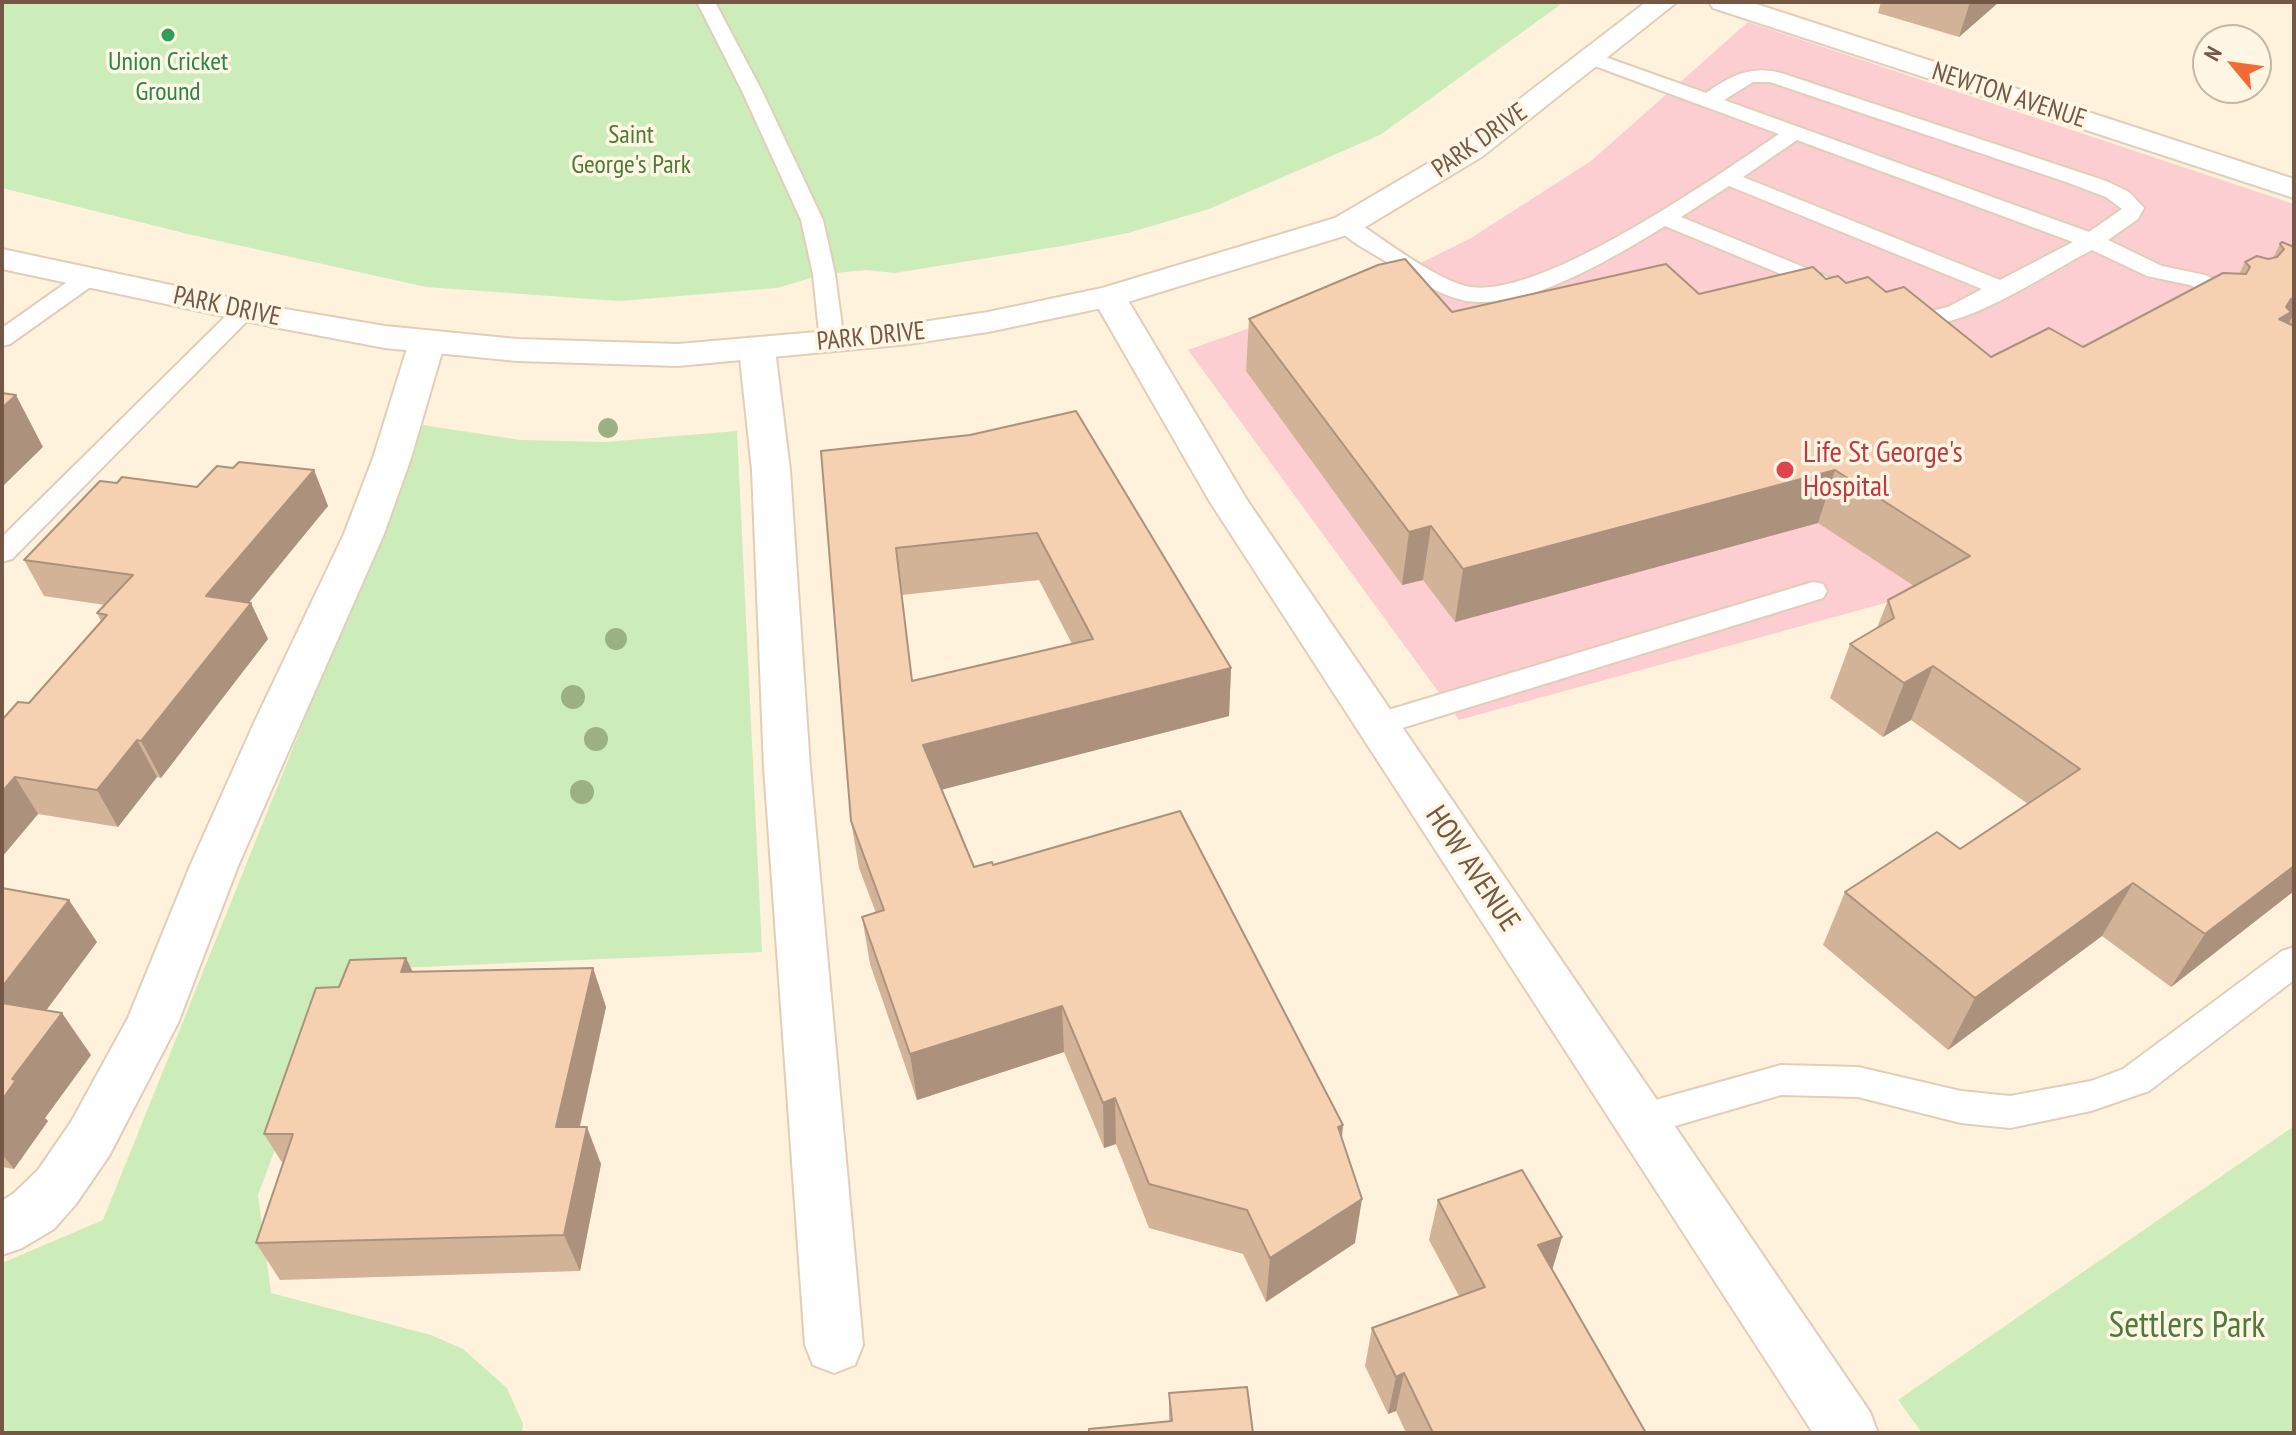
<!DOCTYPE html>
<style>
body{margin:0}
#map{position:relative;width:2296px;height:1435px;overflow:hidden;background:#fef2dc;font-family:"PT Sans Narrow",sans-serif}
canvas{display:block}
.frame{position:absolute;inset:0;border:4px solid #745744;pointer-events:none}
.north{position:absolute;left:2192px;top:24px;width:80px;height:80px;box-sizing:border-box;background:#fff6e4;border:2px solid #c7b6a4;border-radius:50%;rotate:299deg;font-size:22px;font-weight:700;line-height:32px;text-align:center;color:#745744}
.north::after{content:'';display:block;margin:auto;width:28px;height:36px;background:#f36a36;clip-path:polygon(50% 0,100% 100%,50% 72%,0 100%)}
</style>
<div id="map">
<canvas width="2296" height="1435"></canvas>
<div class="frame"></div>
<div class="north">N</div>
</div>
<script>
const c = document.querySelector('canvas').getContext('2d');
c.lineJoin = 'round';
function fill(path, color) {
  c.fillStyle = color;
  c.fill(path, 'evenodd');
}
function strokePath(path, color, width, dash) {
  c.strokeStyle = color;
  c.lineWidth = width;
  c.lineCap = dash ? 'butt' : 'round';
  c.setLineDash(dash || []);
  c.stroke(path);
}
function label(font, color, halo, rows, align = 'center') {
  c.font = font + ' "PT Sans Narrow",sans-serif';
  c.lineWidth = 7;
  c.setLineDash([]);
  c.textBaseline = 'middle';
  c.strokeStyle = halo;
  c.fillStyle = color;
  for (const [text, x, y, turn = 0] of rows) {
    c.save();
    c.translate(x, y);
    c.rotate((+turn || 0) * Math.PI / 180);
    c.textAlign = isNaN(turn) ? turn : align;
    if (halo) c.strokeText(text, 0, 0);
    c.fillText(text, 0, 0);
    c.restore();
  }
}
const medical = new Path2D(`
 M 1748,22 L 2294,204 L 2294,896 L 1929,591 L 1459,720 L 1188,350 L 1390,278 L 1471,238 L 1591,161 Z`);
const green = new Path2D(`
 M 2,2 L 1564,2 L 1380,135 L 1209,209 L 1128,233 L 1068,245 L 894,273 L 867,270 L 824,274 L 777,288 L 619,301 L 426,287 L 188,234 L 2,188 Z
 M 423,425 L 520,440 L 605,442 L 737,431 L 762,952 L 375,969 L 323,1020 L 258,1195 L 271,1293 L 431,1335 L 463,1349 L 507,1388 L 523,1424 L 522,1433 L 2,1433 L 2,1263 L 103,1220 Z
 M 2294,1126 L 2294,1433 L 1922,1433 L 1898,1400 Z`);
const service = new Path2D(`
 M 697,2 L 715,2 L 762,91 L 823,220 L 835,274 L 844,342 L 840,347 L 824,347 L 820,342 L 813,274 L 801,220 L 742,91 Z
 M 1591,52 L 1706,93 C 1730,76 1751,65 1781,73 L 2106,181 L 2129,192 L 2144,208 L 2138,219 L 2108,240 L 2162,266 L 2205,275 L 2249,294 L 2253,299 L 2249,304 L 2233,304 L 2190,285 L 2147,276 L 2092,250 C 2047,273 1984,317 1935,324 C 1922,326 1905,323 1892,320 L 1888,315 L 1892,310 L 1932,311 L 1948,307 L 1982,289 L 1729,186 L 1681,217 L 1838,281 L 1842,286 L 1838,291 L 1822,291 L 1665,226 C 1614,257 1529,310 1467,301 C 1440,296 1413,278 1390,264 C 1373,253 1347,241 1335,225 L 1346,218 L 1354,220 C 1383,239 1438,282 1471,287 C 1543,298 1717,176 1779,134 L 1584,62 L 1581,58 L 1584,54 ZM 1753,82 L 1770,82 L 2066,182 L 2106,197 L 2122,209 L 2089,232 L 1724,100 ZM 1797,140 L 2073,242 L 2000,280 L 1743,177 Z
 M 88,271 L 96,273 L 99,278 L 96,283 L 10,344 L 2,346 L 2,328 L 80,273 Z
 M 244,304 L 252,306 L 256,311 L 252,316 L 12,559 L 2,562 L 2,537 L 236,306 Z
 M 1813,582 L 1823,584 L 1827,591 L 1823,598 L 1376,736 L 1365,733 L 1361,725 L 1365,717 Z
 M 2294,947 L 2294,980 L 2149,1091 L 2091,1111 L 2010,1128 L 1961,1123 L 1858,1097 L 1781,1095 L 1641,1136 L 1628,1131 L 1623,1120 L 1628,1109 L 1641,1104 L 1781,1065 L 1858,1067 L 1961,1091 L 2010,1096 L 2091,1081 L 2123,1069 L 2282,951 Z`);
const minor = new Path2D(`
 M 1709,2 L 1750,2 L 2294,179 L 2294,198 L 1713,8 Z
 M 1109,287 L 1121,290 L 1126,297 L 1247,500 L 1870,1412 L 1878,1433 L 1813,1433 L 1210,502 L 1092,297 L 1097,290 Z
 M 427,331 L 439,335 L 445,342 L 411,458 L 384,534 L 238,866 L 178,1023 L 109,1156 L 76,1204 L 54,1229 L 22,1248 L 2,1255 L 2,1201 L 14,1193 L 38,1170 L 71,1122 L 128,1018 L 190,866 L 254,723 L 344,534 L 373,458 L 409,342 L 415,335 Z
 M 757,338 L 769,342 L 775,349 L 790,470 L 810,768 L 863,1345 L 855,1365 L 834,1373 L 813,1365 L 805,1345 L 764,768 L 752,470 L 739,349 L 745,342 Z`);
const tertiary = new Path2D(`
 M 1646,2 L 1677,2 L 1483,156 L 1357,232 L 1121,304 L 988,332 L 909,344 L 678,366 L 517,361 L 385,348 L 279,328 L 2,269 L 2,249 L 279,308 L 385,326 L 517,339 L 678,344 L 909,324 L 988,312 L 1102,288 L 1335,218 L 1461,144 Z`);
const trees = [
 [608,428,10],
 [616,639,11],
 [573,697,12],
 [596,739,12],
 [582,792,12]
];
const wall = new Path2D(`
 M 1881,2 L 1999,2 L 1959,37 L 1878,13 Z
 M 2280,244 L 2294,247 L 2294,891 L 2171,987 L 2102,936 L 1948,1050 L 1823,945 L 1845,892 L 1960,849 L 2028,804 L 1911,720 L 1883,737 L 1830,698 L 1850,644 L 1877,628 L 1888,600 L 1914,586 L 1818,523 L 1455,622 L 1423,580 L 1402,585 L 1246,371 L 1249,319 L 1452,312 L 1699,294 L 1826,279 L 1886,292 L 1991,357 L 2083,347 L 2239,274 L 2245,262 L 2273,258 Z
 M 970,435 L 1231,668 L 1229,716 L 942,789 L 974,867 L 993,865 L 1343,1125 L 1342,1139 L 1355,1243 L 1266,1302 L 1243,1254 L 1149,1228 L 1116,1144 L 1104,1148 L 1064,1052 L 917,1100 L 870,964 L 862,917 L 876,913 L 859,868 L 851,821 L 821,451 ZM 1039,580 L 1072,644 L 912,681 L 902,595 Z
 M 233,468 L 314,470 L 328,506 L 249,602 L 268,639 L 161,778 L 157,777 L 118,827 L 38,814 L 2,857 L 2,720 L 29,703 L 101,621 L 97,613 L 105,605 L 44,596 L 24,560 L 117,483 L 197,487 Z
 M 2,888 L 97,942 L 46,1010 L 91,1055 L 45,1118 L 48,1121 L 14,1169 L 2,1167 Z
 M 406,958 L 413,972 L 593,968 L 606,1007 L 580,1127 L 601,1164 L 580,1271 L 280,1280 L 256,1243 L 283,1164 L 264,1134 Z
 M 1438,1200 L 1562,1237 L 1552,1270 L 1646,1433 L 1406,1433 L 1396,1411 L 1388,1414 L 1365,1366 L 1372,1328 L 1459,1296 L 1429,1240 Z
 M 1169,1393 L 1253,1433 L 1169,1421 Z`);
const shadedWall = new Path2D(`
 M 1970,2 L 1999,2 L 1959,37 Z
 M 2294,298 L 2294,313 L 2276,348 L 2279,319 L 2291,299 Z
 M 16,395 L 43,447 L 2,487 L 2,408 Z
 M 314,470 L 328,506 L 224,633 L 206,596 Z
 M 1835,470 L 1818,523 L 1455,622 L 1463,569 Z
 M 1431,526 L 1423,580 L 1402,585 L 1409,532 Z
 M 251,603 L 268,639 L 161,778 L 141,741 Z
 M 1933,666 L 1911,720 L 1883,737 L 1904,683 Z
 M 1231,668 L 1229,716 L 929,793 L 923,745 Z
 M 137,740 L 157,777 L 118,827 L 97,790 Z
 M 15,777 L 38,814 L 2,857 L 2,792 Z
 M 2294,866 L 2294,891 L 2171,987 L 2205,934 Z
 M 2133,883 L 2102,936 L 1948,1050 L 1975,998 Z
 M 69,900 L 97,942 L 22,1043 L 2,1017 L 2,987 Z
 M 406,958 L 424,997 L 401,972 Z
 M 593,968 L 606,1007 L 571,1165 L 556,1127 Z
 M 1062,1006 L 1064,1052 L 917,1100 L 910,1054 Z
 M 62,1013 L 91,1055 L 45,1118 L 48,1121 L 14,1169 L 2,1154 L 2,1100 L 12,1079 Z
 M 1115,1098 L 1116,1144 L 1104,1148 L 1103,1103 Z
 M 1343,1125 L 1337,1170 L 1338,1127 Z
 M 587,1127 L 601,1164 L 580,1271 L 564,1235 Z
 M 1362,1199 L 1355,1243 L 1266,1302 L 1270,1258 Z
 M 1562,1237 L 1550,1277 L 1538,1245 Z
 M 1404,1373 L 1396,1411 L 1388,1414 L 1396,1377 Z`);
const building = new Path2D(`
 M 2282,242 L 2294,247 L 2294,298 L 2291,299 L 2286,307 L 2291,312 L 2279,319 L 2294,326 L 2294,866 L 2205,934 L 2133,883 L 1975,998 L 1845,892 L 1937,832 L 1960,849 L 2080,769 L 1933,666 L 1904,683 L 1850,644 L 1894,618 L 1888,600 L 1970,556 L 1835,470 L 1463,569 L 1431,526 L 1409,532 L 1249,319 L 1378,265 L 1405,259 L 1452,312 L 1666,264 L 1699,294 L 1813,267 L 1826,279 L 1838,276 L 1846,283 L 1868,277 L 1886,292 L 1904,287 L 1991,357 L 2049,328 L 2083,347 L 2223,273 L 2246,274 L 2250,267 L 2245,262 L 2257,256 L 2268,259 L 2277,257 L 2284,249 L 2280,244 Z
 M 2,393 L 16,395 L 2,408 Z
 M 1076,411 L 1231,668 L 923,745 L 974,867 L 992,862 L 993,865 L 1180,811 L 1343,1125 L 1338,1127 L 1362,1199 L 1270,1258 L 1247,1210 L 1149,1184 L 1115,1098 L 1103,1103 L 1062,1006 L 910,1054 L 862,917 L 884,910 L 851,821 L 821,451 L 970,435 ZM 1037,533 L 1093,639 L 912,681 L 896,548 Z
 M 239,462 L 314,470 L 206,596 L 251,603 L 141,741 L 137,740 L 97,790 L 15,777 L 2,792 L 2,720 L 18,702 L 29,703 L 107,615 L 97,613 L 133,575 L 24,560 L 100,481 L 117,483 L 122,477 L 197,487 L 217,466 L 233,468 Z
 M 2,888 L 69,900 L 2,987 Z
 M 406,958 L 401,972 L 593,968 L 556,1127 L 587,1127 L 564,1235 L 256,1243 L 293,1134 L 264,1134 L 316,988 L 339,987 L 350,960 Z
 M 2,1003 L 62,1013 L 12,1079 L 16,1080 L 2,1100 Z
 M 1522,1170 L 1562,1237 L 1538,1245 L 1646,1433 L 1433,1433 L 1404,1373 L 1396,1377 L 1372,1328 L 1485,1287 L 1438,1200 Z
 M 1247,1387 L 1253,1433 L 1089,1433 L 1089,1429 L 1172,1421 L 1169,1393 Z`);
const markers = [
 [168,35,8,"#2e9e5b"],
 [1785,470,10,"#e0444e"]
];
const farLeisurenames = [
 ["Union Cricket",168,63],
 ["Ground",168,93]
];
const farStreetnames = [
 ["NEWTON AVENUE",2009,96,18],
 ["PARK DRIVE",1480,141,-35],
 ["PARK DRIVE",227,307,12],
 ["PARK DRIVE",871,337,-6]
];
const farParknames = [
 ["Saint",631,136],
 ["George's Park",631,166]
];
const healthNames = [
 ["Life St George's",1803,453],
 ["Hospital",1803,487]
];
const streetNames = [
 ["HOW AVENUE",1472,869,56]
];
const nearParknames = [
 ["Settlers Park",2187,1327]
];
fill(medical, '#fdced1');
fill(green, '#ccecba');
strokePath(service, '#e2ceb8', 4);
strokePath(minor, '#e2ceb8', 4);
strokePath(tertiary, '#e2ceb8', 4);
fill(service, '#fff');
fill(minor, '#fff');
fill(tertiary, '#fff');
c.fillStyle = '#9cb183';
for (const [x, y, r] of trees) {
  c.beginPath();
  c.arc(x, y, r, 0, 2 * Math.PI);
  c.fill();
}
fill(wall, '#d3b398');
fill(shadedWall, '#ac927c');
fill(building, '#f5d0b1');
strokePath(building, '#ac927c', 2);
for (const [x, y, r, color] of markers) {
  const dot = new Path2D();
  dot.arc(x, y, r, 0, 2 * Math.PI);
  c.fillStyle = color;
  c.fill(dot);
  strokePath(dot, '#fff6e4', 3);
}
label('26px', '#27864d', '#fff6e4', farLeisurenames);
label('26px', '#745744', '#fff6e4', farStreetnames);
label('26px', '#4b7b3b', '#fff6e4', farParknames);
label('30px', '#be3a42', '#fff6e4', healthNames, 'left');
label('30px', '#745744', '#fff6e4', streetNames);
label('36px', '#4b7b3b', '#fff6e4', nearParknames);
</script>
